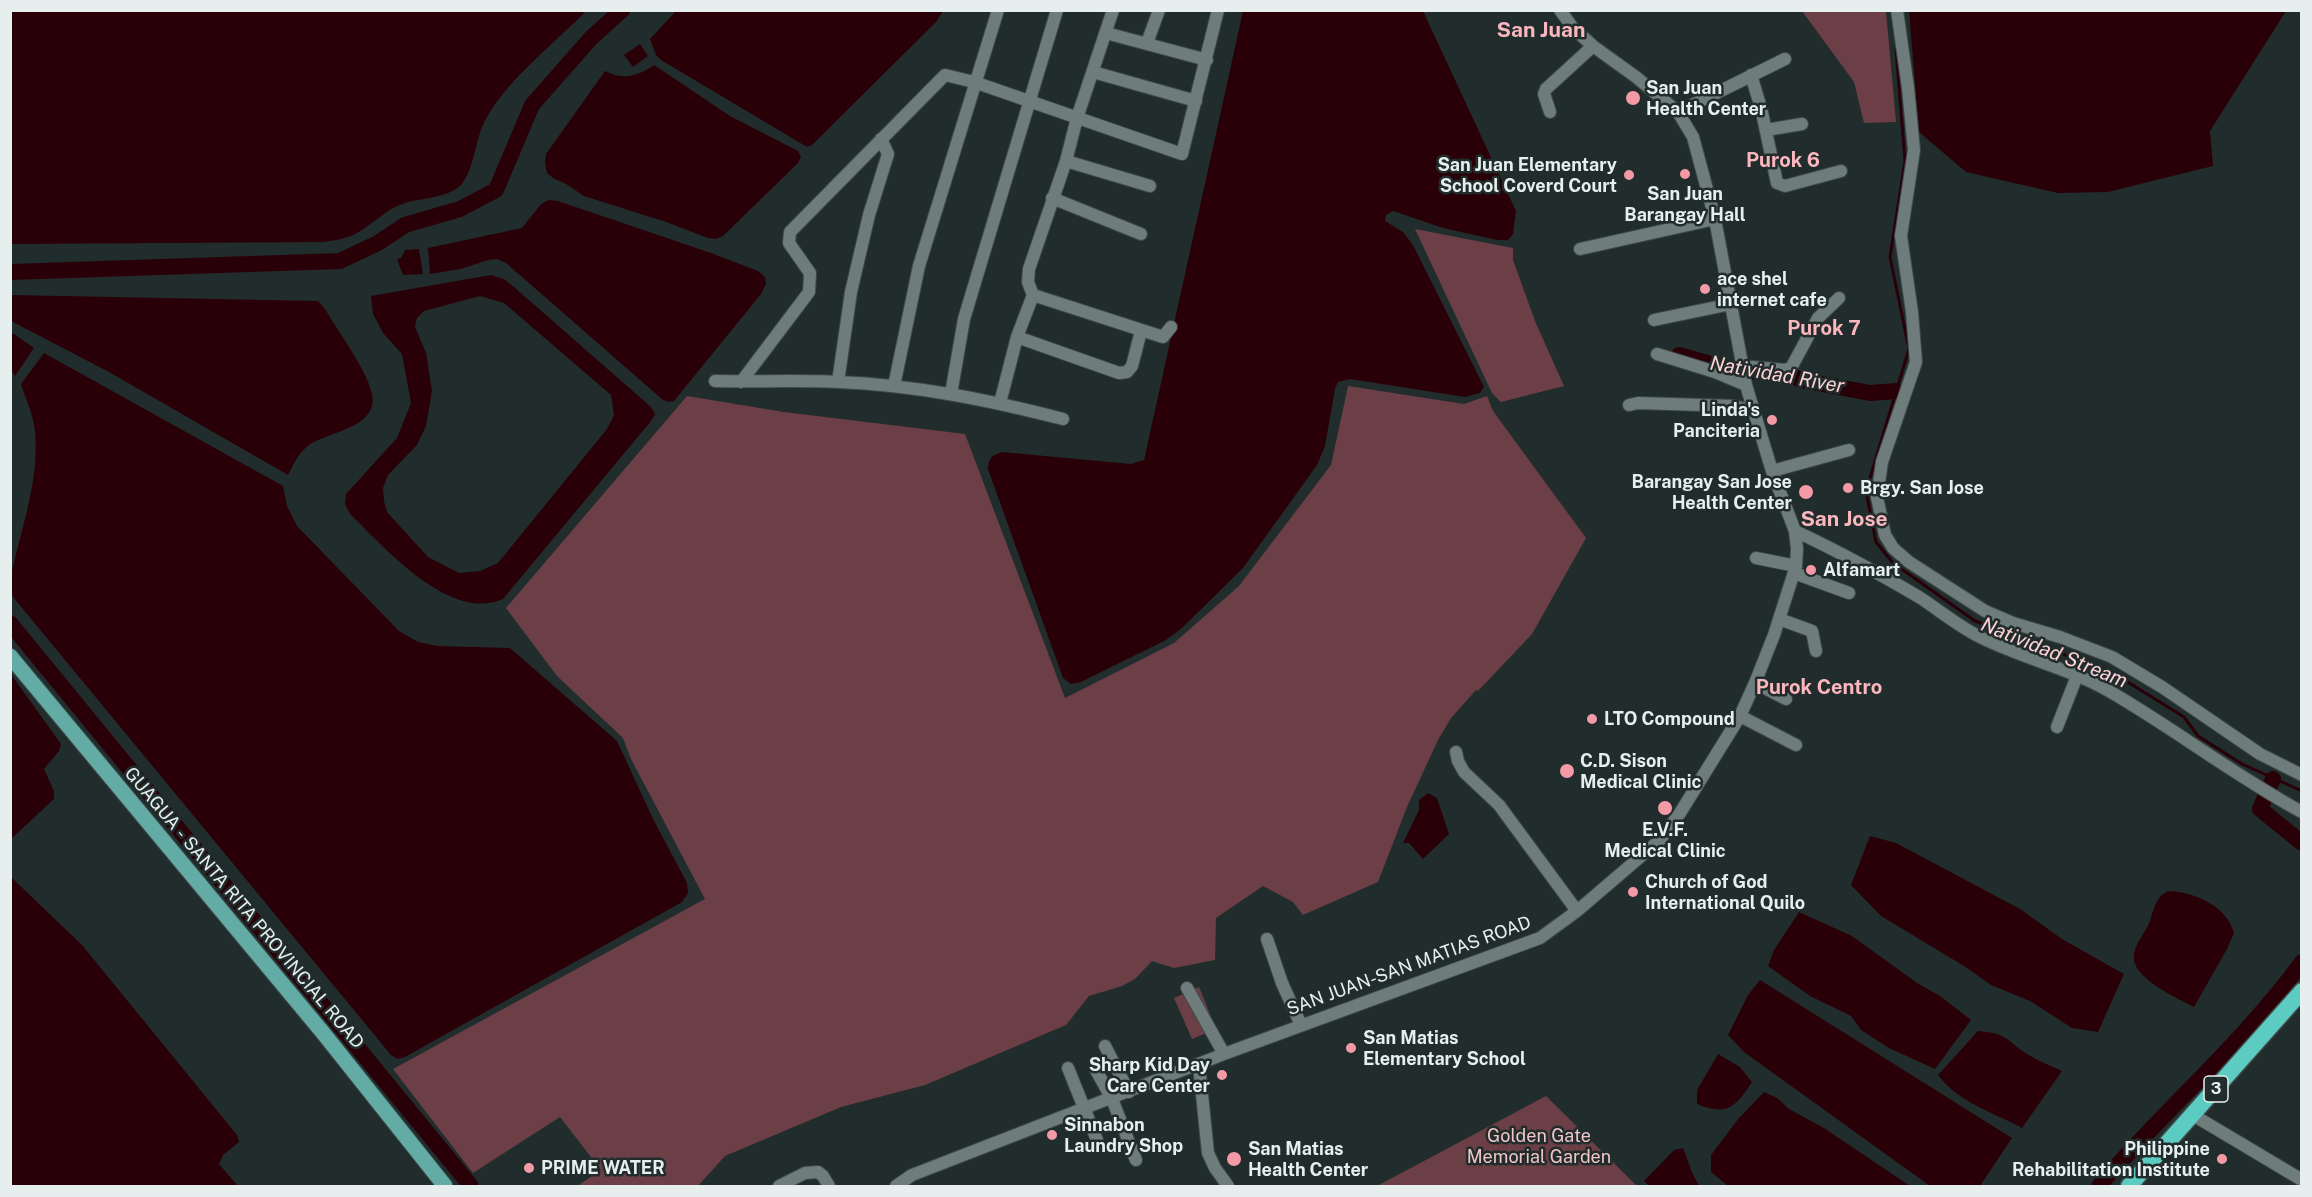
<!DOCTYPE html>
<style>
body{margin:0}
#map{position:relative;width:2312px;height:1197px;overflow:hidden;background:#212d2c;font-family:"Public Sans",sans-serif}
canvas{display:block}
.frame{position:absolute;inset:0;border:12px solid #e7efee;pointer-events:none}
</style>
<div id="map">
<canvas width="2312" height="1197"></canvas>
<div class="frame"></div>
</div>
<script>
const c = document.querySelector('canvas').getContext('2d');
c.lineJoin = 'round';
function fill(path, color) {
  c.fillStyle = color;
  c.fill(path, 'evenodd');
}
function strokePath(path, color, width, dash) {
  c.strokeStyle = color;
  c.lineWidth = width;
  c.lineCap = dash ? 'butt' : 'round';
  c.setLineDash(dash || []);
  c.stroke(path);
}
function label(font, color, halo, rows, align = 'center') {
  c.font = font + ' "Public Sans",sans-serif';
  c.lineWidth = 5;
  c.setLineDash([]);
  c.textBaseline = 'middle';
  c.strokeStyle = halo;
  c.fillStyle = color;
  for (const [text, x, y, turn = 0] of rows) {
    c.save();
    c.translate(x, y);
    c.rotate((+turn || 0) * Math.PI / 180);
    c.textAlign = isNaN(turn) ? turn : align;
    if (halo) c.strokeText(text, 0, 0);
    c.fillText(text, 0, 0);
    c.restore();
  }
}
const green = new Path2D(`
 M 1802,11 L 1886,11 L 1896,122 L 1864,123 L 1854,82 Z
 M 1415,229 L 1513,248 L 1513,260 L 1535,321 L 1564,386 L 1501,402 L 1492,393 Z
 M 1348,386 L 1464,404 L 1487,396 L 1493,411 L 1586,538 L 1532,634 L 1478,691 L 1476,690 L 1451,718 L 1438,740 L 1407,807 L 1378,882 L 1303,915 L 1293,902 L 1263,886 L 1216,918 L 1215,960 L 1174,968 L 1152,961 L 1135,979 L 1122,986 L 1089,996 L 1066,1025 L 925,1085 L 841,1107 L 725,1156 L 698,1186 L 577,1186 L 601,1170 L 560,1117 L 473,1173 L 393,1069 L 705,899 L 631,759 L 623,738 L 557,676 L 506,608 L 687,396 L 784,412 L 965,434 L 1065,698 L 1174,643 L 1239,586 L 1331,465 Z
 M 1199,987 L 1216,1029 L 1192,1039 L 1174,998 Z
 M 1546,1096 L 1637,1186 L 1377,1186 Z`);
const water = new Path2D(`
 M 677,10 L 943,10 L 943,11 L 936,22 L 812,145 L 807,147 L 661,60 L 656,55 L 650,39 Z
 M 10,11 L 11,10 L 586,11 C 554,44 510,77 487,117 C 475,136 475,169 461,185 C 448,198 422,198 405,203 C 385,209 373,225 355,234 C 346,239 335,240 324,242 L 11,244 Z
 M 1243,11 L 1423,11 L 1516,211 L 1513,234 L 1508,240 L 1497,240 L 1443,228 L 1393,211 L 1386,215 L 1385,221 L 1403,232 L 1413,245 L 1484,387 L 1480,393 L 1465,397 L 1350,379 L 1338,382 L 1335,389 L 1325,446 L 1317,465 L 1243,568 L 1182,628 L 1166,640 L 1081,682 L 1071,684 L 1063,678 L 988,469 C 988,459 992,455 1002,452 L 1131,464 L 1144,460 Z
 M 1909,11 L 1909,10 L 2286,11 L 2210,131 L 2213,166 L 2108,192 L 2058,193 L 1966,172 L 1919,132 Z
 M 640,44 L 648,56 L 633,67 L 624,55 Z
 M 654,65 L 730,116 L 798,151 L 801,157 L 798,163 L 723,236 L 716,239 L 708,238 L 666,222 L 584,196 L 566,184 L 553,178 L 547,173 L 545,163 L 546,154 L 605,71 C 623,80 637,77 654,65 Z
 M 549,200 L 558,201 L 711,253 L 758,271 L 765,277 L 766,284 L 761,294 L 674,401 L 669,402 L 663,400 L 506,263 L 497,259 L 488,260 L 461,269 L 430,274 L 428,248 L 522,228 L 541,204 Z
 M 419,249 L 423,274 L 403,275 L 397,259 L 401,258 L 405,250 Z
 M 491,275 L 504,279 L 514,287 L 651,407 L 655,414 L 651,421 L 503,599 C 450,623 384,547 350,514 L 345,504 L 346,494 L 397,438 L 411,403 L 402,354 L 383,333 L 373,314 L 371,296 ZM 480,296 L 504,303 L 611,395 L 614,415 L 607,429 L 498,563 L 480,571 L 459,573 L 428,557 L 387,512 L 384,501 L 383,488 L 388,475 L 417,445 L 426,426 L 432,391 L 426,353 L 415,327 L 417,318 L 424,311 Z
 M 11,295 L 318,301 L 325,309 C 338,331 365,368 371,390 C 383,427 330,431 309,445 C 298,453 294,464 288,475 L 109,372 L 11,321 Z
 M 11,332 L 34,348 L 15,376 L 11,370 Z
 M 44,353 L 283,486 L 287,506 L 297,526 L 399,631 L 418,642 L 437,646 L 510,648 L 617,741 L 653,819 L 687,883 L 688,893 L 682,902 L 405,1057 L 398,1059 L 391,1055 L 13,597 L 11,590 L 11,576 C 21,528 42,474 34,424 C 31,410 25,397 21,384 Z
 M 10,673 L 61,744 L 59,751 L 44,769 L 54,791 L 54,799 L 11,839 Z
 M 1428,793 L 1437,798 L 1449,834 L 1423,859 L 1409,843 L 1403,843 L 1419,810 L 1419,800 Z
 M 1870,836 L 1896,843 L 2020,909 L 2062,939 L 2124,974 L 2098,1032 L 2072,1028 L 2030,1001 L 1991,985 L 1964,966 L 1881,916 L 1851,885 Z
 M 11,877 L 82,945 L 237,1135 L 239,1142 L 223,1155 L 219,1164 L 238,1186 L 11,1186 Z
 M 2169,891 C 2194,892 2227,906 2234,933 L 2227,949 L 2194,1007 C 2177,998 2130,977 2134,955 C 2135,943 2146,932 2150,921 C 2154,909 2156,895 2169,891 Z
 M 1799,912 L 1852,936 L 1917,983 L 1940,996 L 1971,1020 L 1935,1069 L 1889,1048 L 1861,1030 L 1851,1016 L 1810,996 L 1768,966 L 1774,950 Z
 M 1760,980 L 2012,1138 L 1980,1186 L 1930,1186 L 1744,1052 L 1728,1035 L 1748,995 Z
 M 1978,1031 C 2008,1033 2005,1040 2027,1054 C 2038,1061 2051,1066 2062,1071 L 2022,1128 C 1993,1112 1959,1103 1938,1075 Z
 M 1718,1054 L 1740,1067 L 1752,1082 C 1735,1108 1727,1116 1697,1104 L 1697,1090 Z
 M 1764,1092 L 1777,1098 L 1789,1109 L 1824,1128 L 1910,1186 L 1728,1186 L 1711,1172 L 1711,1155 L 1739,1118 Z
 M 1683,1148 C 1689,1161 1691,1175 1700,1186 L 1649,1186 L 1644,1181 L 1674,1150 Z`);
const stream = new Path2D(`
 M 1896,49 L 1905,161 L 1890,257 L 1909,349 L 1866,491 L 1876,542 L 1893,563 L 1975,621 L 2113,673 L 2184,717 L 2198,736 L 2242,764 L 2302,791`);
const river = new Path2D(`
 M 10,272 L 340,261 L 378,243 L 405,225 L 460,209 L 496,190 L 532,105 L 591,38 L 622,10
 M 1679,355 L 1743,373 L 1760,370 L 1786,373 L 1801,380 L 1870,393 L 1896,391
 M 10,623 L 471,1186
 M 2273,779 L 2260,809 L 2302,843
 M 2099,1186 C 2164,1110 2242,1044 2302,962`);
const minor = new Path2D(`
 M 1897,10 L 1908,88 L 1914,150 L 1901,236 L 1912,312 L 1916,362 L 1882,462 L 1877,497 L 1885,535 L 1893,548 L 1909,562 L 1985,611 L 2013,623 L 2060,637 L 2112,657 L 2162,687 L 2260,754 L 2302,775
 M 1106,33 L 1207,60
 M 1147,43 L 1159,10
 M 1093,72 L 1196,101
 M 1751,75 L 1761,108 L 1777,183 L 1785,186 L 1841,171
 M 1550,112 L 1544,94 L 1546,89 L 1593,46
 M 1678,112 L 1785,59
 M 1766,130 L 1802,124
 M 1066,161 L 1150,186
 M 1052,198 L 1141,234
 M 1580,249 L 1715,219
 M 1033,295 L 1163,337 L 1171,327
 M 1654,320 L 1731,304
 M 1017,337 L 1119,373 L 1127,372 L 1132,366 L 1141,331
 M 1657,354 L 1715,372 L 1746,385
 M 1742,366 L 1785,370 L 1791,368 L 1818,318 L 1839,298
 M 715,381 C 756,382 797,380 838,382 C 915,385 989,400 1063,419
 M 741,382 L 809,292 L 810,273 L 789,243 L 790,232 L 945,75 L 974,82 L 1182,154 L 1218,10
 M 838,382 L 851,292 L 869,215 L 888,154 L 881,139
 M 894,386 L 919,266 L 998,10
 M 951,394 L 964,319 L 1057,10
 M 1000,403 L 1017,337 L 1033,295 L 1028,282 L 1029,269 L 1066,161 L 1077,118 L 1113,10
 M 1629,405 L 1638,403 L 1734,406 L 1753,411
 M 1772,471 L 1849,450
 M 1795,531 C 1838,551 1878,573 1919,597 C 1939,610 1958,626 1980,637 C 2021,658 2069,668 2109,691 C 2175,729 2235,776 2302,812
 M 1756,558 L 1796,566
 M 1794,573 L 1849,593
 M 1779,619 L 1812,631 L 1816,651
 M 1755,683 L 1786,699
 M 1740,716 L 1796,745
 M 2057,727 L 2077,676
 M 1456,752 L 1458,761 L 1464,772 L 1499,805 L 1577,911
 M 1267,939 L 1282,983 L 1301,1025
 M 1187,988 L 1224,1054
 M 1105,1046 L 1129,1092
 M 1199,1065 L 1208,1153 L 1215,1168 L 1228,1186
 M 1068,1068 L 1097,1140
 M 1096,1070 L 1112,1099 L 1136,1160
 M 2193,1115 L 2302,1180
 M 779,1186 L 805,1173 L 818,1172 L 823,1176 L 829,1186
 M 896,1186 L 912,1175 L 1224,1054 L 1540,938 L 1577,911 L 1660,840 L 1680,813 L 1740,716 L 1755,683 L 1774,635 L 1796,566 L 1797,549 L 1795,531 L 1772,471 L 1746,385 L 1715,219 L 1693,137 L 1678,112 L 1636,77 L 1593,46 L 1573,28 L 1560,10`);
const major = new Path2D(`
 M 10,656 L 324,1034 L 445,1186`);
const highway = new Path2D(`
 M 2129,1186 L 2302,991`);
const markers = [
 [1633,98,8,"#f49aa6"],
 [1685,174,6,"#f49aa6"],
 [1629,175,6,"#f49aa6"],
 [1705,289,6,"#f49aa6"],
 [1772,420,6,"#f49aa6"],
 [1848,488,6,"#f49aa6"],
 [1806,492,8,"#f49aa6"],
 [1811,570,6,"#f49aa6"],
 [1592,719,6,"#f49aa6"],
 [1567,771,8,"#f49aa6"],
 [1665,808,8,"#f49aa6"],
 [1633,892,6,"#f49aa6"],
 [1351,1048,6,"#f49aa6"],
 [1222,1075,6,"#f49aa6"],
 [1052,1135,6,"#f49aa6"],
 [1234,1159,8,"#f49aa6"],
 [2222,1159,6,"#f49aa6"],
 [529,1168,6,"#f49aa6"]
];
const shields = [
 [2216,1089,24]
];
const shieldNames = [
 ["3",2216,1089]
];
const poiNames = [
 ["San Juan",1646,88],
 ["Health Center",1646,109],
 ["San Juan Elementary",1617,165,"right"],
 ["School Coverd Court",1617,186,"right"],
 ["San Juan",1685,194,"center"],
 ["Barangay Hall",1685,215,"center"],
 ["ace shel",1717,279],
 ["internet cafe",1717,300],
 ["Linda's",1760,410,"right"],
 ["Panciteria",1760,431,"right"],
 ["Barangay San Jose",1792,482,"right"],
 ["Health Center",1792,503,"right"],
 ["Brgy. San Jose",1860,488],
 ["Alfamart",1823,570],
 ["LTO Compound",1604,719],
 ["C.D. Sison",1580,761],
 ["Medical Clinic",1580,782],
 ["E.V.F.",1665,830,"center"],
 ["Medical Clinic",1665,851,"center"],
 ["Church of God",1645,882],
 ["International Quilo",1645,903],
 ["San Matias",1363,1038],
 ["Elementary School",1363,1059],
 ["Sharp Kid Day",1210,1065,"right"],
 ["Care Center",1210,1086,"right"],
 ["Sinnabon",1064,1125],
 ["Laundry Shop",1064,1146],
 ["San Matias",1248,1149],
 ["Health Center",1248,1170],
 ["Philippine",2210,1149,"right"],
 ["Rehabilitation Institute",2210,1170,"right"],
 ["PRIME WATER",541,1168]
];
const streetNames = [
 ["GUAGUA - SANTA RITA PROVINCIAL ROAD",244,908,50],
 ["SAN JUAN-SAN MATIAS ROAD",1409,966,-20]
];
const parkNames = [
 ["Golden Gate",1539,1136],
 ["Memorial Garden",1539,1157]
];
const neighbourhoodNames = [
 ["Purok 6",1783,161],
 ["Purok 7",1824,329],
 ["Purok Centro",1819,688]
];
const waterNames = [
 ["Natividad River",1777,375,10],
 ["Natividad Stream",2054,653,22]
];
const quarterNames = [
 ["San Juan",1541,31],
 ["San Jose",1844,520]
];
fill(green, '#6b3f45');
fill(water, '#2a0008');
strokePath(stream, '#2a0008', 3);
strokePath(river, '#2a0008', 16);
strokePath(minor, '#3f4948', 14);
strokePath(major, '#3f4948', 17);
strokePath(highway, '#3f4948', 19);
strokePath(minor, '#6e7d7b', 12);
strokePath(major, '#63aca6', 15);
strokePath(highway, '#5cccc2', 16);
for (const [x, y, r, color] of markers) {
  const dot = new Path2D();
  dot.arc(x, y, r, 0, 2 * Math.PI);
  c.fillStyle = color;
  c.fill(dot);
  strokePath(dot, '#212d2c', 2);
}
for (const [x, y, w] of shields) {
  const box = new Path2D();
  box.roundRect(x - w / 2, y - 13, w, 26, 4.5);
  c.fillStyle = '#212d2c';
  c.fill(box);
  strokePath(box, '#e7efee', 1.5);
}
label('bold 16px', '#e7efee', null, shieldNames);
label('bold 18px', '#e7efee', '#212d2c', poiNames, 'left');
label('18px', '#e7efee', '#212d2c', streetNames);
label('18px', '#f1c4c8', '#212d2c', parkNames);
label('bold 20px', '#fbb6be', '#212d2c', neighbourhoodNames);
label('italic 20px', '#ffd2d6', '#212d2c', waterNames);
label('bold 21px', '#fbb6be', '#212d2c', quarterNames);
</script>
